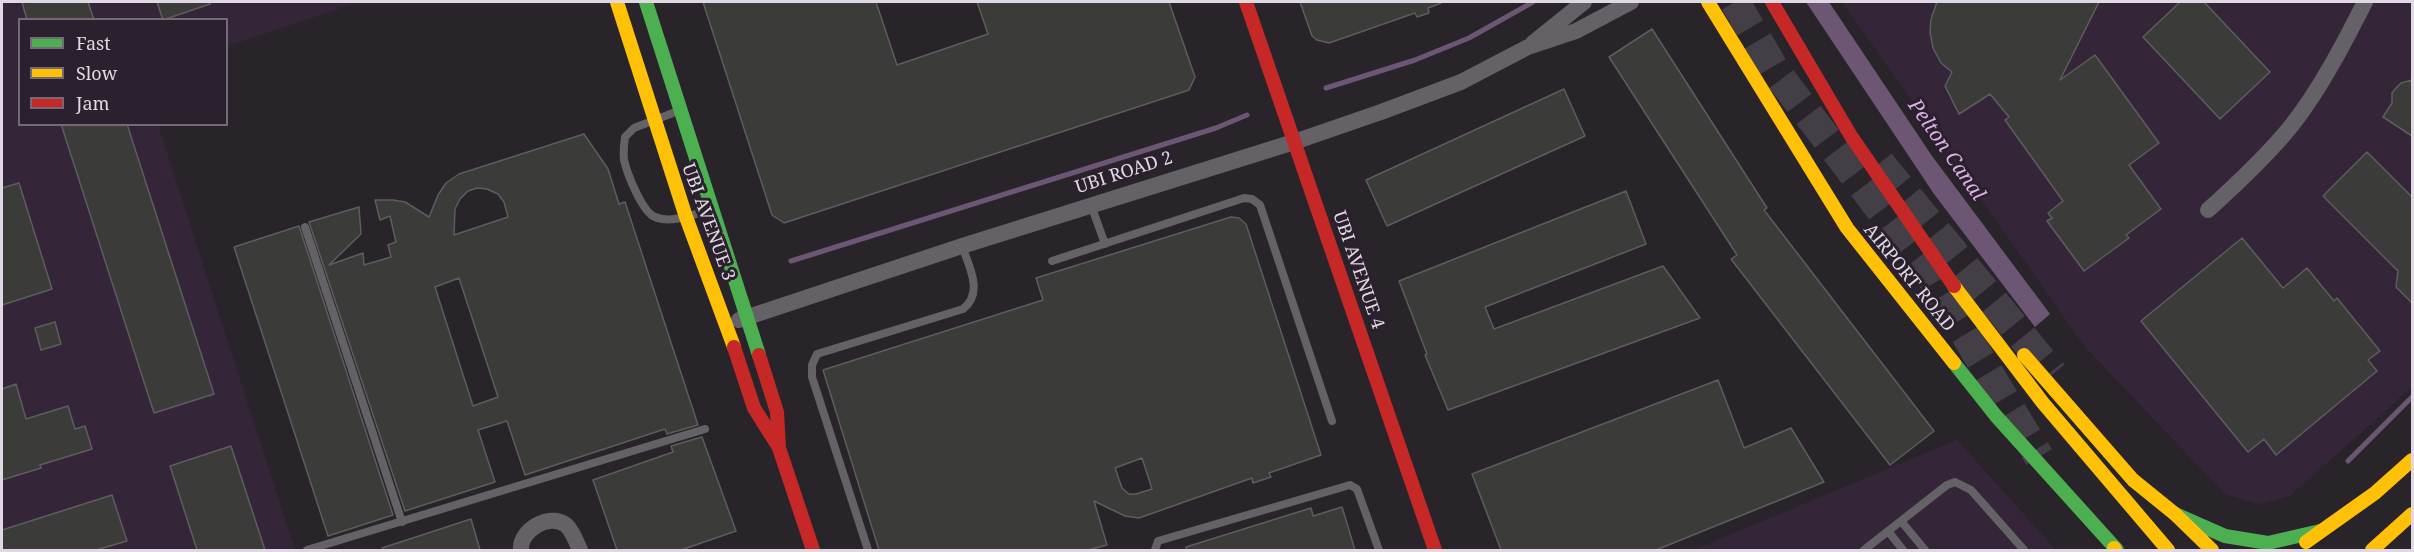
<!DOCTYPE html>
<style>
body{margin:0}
#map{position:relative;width:2414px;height:552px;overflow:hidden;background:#29242a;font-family:"Noto Serif",serif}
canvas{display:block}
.frame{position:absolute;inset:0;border:3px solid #e0d8e2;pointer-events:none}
.legend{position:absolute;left:18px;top:18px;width:210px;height:108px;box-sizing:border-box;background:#2b202e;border:2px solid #736a76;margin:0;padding:8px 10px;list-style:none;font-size:18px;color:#e0d8e2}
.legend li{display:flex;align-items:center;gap:12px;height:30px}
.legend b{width:30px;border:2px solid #736a76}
</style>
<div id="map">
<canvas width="2414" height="552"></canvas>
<div class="frame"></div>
<ul class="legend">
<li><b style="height:8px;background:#4caf50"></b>Fast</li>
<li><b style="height:8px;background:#ffc107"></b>Slow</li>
<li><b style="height:8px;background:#c62828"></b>Jam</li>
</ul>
</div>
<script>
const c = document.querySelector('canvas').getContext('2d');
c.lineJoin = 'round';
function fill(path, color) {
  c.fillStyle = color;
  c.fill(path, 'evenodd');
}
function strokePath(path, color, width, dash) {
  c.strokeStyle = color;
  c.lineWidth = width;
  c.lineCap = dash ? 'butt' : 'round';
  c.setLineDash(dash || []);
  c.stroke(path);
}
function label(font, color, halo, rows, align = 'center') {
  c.font = font + ' "Noto Serif",serif';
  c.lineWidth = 6;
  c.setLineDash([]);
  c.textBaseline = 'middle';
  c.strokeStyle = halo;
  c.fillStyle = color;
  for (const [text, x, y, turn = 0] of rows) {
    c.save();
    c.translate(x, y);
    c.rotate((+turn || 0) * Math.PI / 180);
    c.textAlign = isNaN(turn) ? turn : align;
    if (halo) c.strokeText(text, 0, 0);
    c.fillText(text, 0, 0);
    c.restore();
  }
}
const built = new Path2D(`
 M 2,2 L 359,2 L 227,46 L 226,20 L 20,20 L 20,124 L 158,125 L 295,550 L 2,550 Z
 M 1842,2 L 2412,2 L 2412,387 L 2290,496 L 2258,504 L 2225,494 L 2085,347 Z
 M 1957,440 L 2056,550 L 1693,550 Z`);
const water = new Path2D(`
 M 1806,2 L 1829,2 L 1932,156 L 2050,314 L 2035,327 L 1934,194 Z`);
const stream = new Path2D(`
 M 1326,88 L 1415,60 L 1469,38 L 1533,2
 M 791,261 L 1216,128 L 1247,115
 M 2348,461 L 2412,397`);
const building = new Path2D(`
 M 22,2 L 88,2 L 94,20 L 27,20 Z
 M 157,2 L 210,2 L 210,4 L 163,20 Z
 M 703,2 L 876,2 L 897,65 L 988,34 L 977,2 L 1169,2 L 1195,77 L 1189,90 L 784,223 L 772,215 Z
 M 1300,2 L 1441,2 L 1441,3 L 1428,8 L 1429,13 L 1417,17 L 1415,13 L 1329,43 L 1317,40 L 1312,36 Z
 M 1937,2 L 2099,2 L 2060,80 L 2095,55 L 2159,143 L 2129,165 L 2161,209 L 2126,235 L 2129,238 L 2084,271 L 2047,221 L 2052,218 L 2048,213 L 2063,201 L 2005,120 L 2009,117 L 1990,94 L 1959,114 L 1945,86 L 1952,72 L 1941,63 L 1933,48 L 1930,32 L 1931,19 Z
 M 2180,2 L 2204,2 L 2270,72 L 2220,119 L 2143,37 Z
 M 1652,29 L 1767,208 L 1764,210 L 1934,431 L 1890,465 L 1731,259 L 1737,255 L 1609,57 Z
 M 2412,80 L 2412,136 L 2383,117 L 2392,103 L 2392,93 L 2396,88 L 2401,83 Z
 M 1564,89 L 1585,136 L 1387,226 L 1366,180 Z
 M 61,124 L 127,124 L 214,394 L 154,413 Z
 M 584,134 L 608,169 L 619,204 L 625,202 L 698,425 L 667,434 L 665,429 L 525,475 L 507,421 L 478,430 L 495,482 L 405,511 L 309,222 L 359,207 L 361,234 L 329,265 L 363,253 L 364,265 L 391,257 L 388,245 L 396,242 L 390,216 L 380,220 L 375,200 L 393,200 L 405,202 L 429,217 L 438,195 L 446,183 L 459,174 ZM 477,188 L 487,189 L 498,194 L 504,202 L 508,217 L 454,235 L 455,209 L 460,199 L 468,191 ZM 459,278 L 498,397 L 473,406 L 435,287 Z
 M 2367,152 L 2412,197 L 2412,303 L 2396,287 L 2398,271 L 2323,196 Z
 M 19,183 L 52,289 L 2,305 L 2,188 Z
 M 1626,191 L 1646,244 L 1485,307 L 1494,329 L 1663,266 L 1700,318 L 1448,410 L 1425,355 L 1427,354 L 1399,281 Z
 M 1231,217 L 1239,218 L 1246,224 L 1321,455 L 1269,473 L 1271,477 L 1253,483 L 1252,478 L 1139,518 L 1125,516 L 1094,501 L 1107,545 L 1088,550 L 879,550 L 823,370 L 1043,300 L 1036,278 ZM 1142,458 L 1152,489 L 1136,494 L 1129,494 L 1122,488 L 1115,468 Z
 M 299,226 L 393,515 L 328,536 L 234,247 Z
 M 2242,238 L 2283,288 L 2307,268 L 2334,301 L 2337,298 L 2380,351 L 2368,360 L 2377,371 L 2276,455 L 2264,439 L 2248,452 L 2141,321 Z
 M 55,322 L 61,344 L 41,350 L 35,328 Z
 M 1718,380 L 1744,448 L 1791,428 L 1824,482 L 1656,550 L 1501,550 L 1472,474 Z
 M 16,384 L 26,419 L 68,406 L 75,429 L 85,426 L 92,449 L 40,465 L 41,468 L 2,480 L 2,389 Z
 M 702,437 L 736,531 L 681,550 L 617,550 L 593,480 L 673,452 L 671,446 Z
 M 231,446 L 265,550 L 197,550 L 170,466 Z
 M 112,495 L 127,541 L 96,550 L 2,550 L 2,530 Z
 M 1342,507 L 1355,550 L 1186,550 L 1186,547 L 1311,508 L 1313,516 Z
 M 471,519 L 480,550 L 383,550 L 382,548 Z`);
const highwayTunnel = new Path2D(`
 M 1735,2 L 1776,72 L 1928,272 L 2039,457
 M 1880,163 L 2053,374`);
const lane = new Path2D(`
 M 678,111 L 634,128 L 625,137 C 624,144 623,152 624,160 C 627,173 642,212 655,217 C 671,224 694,214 710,210
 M 1091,205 L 1105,244
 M 305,227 L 402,522
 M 1052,261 L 1244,198 L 1252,199 L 1260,205 L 1332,421
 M 1901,521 L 1925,550
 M 1888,531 L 1903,550
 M 307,550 L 705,429
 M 868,550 L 812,377 L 812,365 L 817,354 L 963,309 C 984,293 969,266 962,246
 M 1155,550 L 1158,541 L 1350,485 L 1357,489 L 1379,550
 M 1864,550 L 1947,485 L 1955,482 L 1971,490 L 2024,550`);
const street = new Path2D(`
 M 1533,43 L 1584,2
 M 2208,210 C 2238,183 2267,156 2292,125 C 2321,88 2344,43 2365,2
 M 739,320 L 962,246 L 1294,142 L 1381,112 L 1461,82 L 1528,47 L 1576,31 L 1631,2
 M 521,550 C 519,531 549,512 566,525 C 572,530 577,543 580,550`);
const fast = new Path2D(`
 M 646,2 L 759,355
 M 1954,363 L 1996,416 L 2117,550
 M 2175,514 L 2225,536 L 2268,543 L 2320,531`);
const slow = new Path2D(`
 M 617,2 L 686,217 L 734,347
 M 1708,2 L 1847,228 L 1954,363
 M 1954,286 L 2043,403 L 2168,550
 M 2024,355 L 2133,480 L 2175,514 L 2212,550
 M 2306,542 L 2375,493 L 2412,460
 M 2114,548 L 2115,550
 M 2372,550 L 2412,514`);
const jam = new Path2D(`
 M 1246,2 L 1435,550
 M 1772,2 L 1851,136 L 1954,286
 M 734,347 L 754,408 L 778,446
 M 759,355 L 777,412 L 779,448 L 813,550`);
const streetNames = [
 ["UBI ROAD 2",1124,173,-18],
 ["UBI AVENUE 3",708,222,70],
 ["UBI AVENUE 4",1358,270,71],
 ["AIRPORT ROAD",1909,278,51]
];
const waterNames = [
 ["Pelton Canal",1946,150,55]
];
fill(built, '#342638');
fill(water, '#6d5674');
strokePath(stream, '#6d5674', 5);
fill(building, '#3b3b3a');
strokePath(building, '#5d5d5d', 1.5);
strokePath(highwayTunnel, '#443f46', 30, [30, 15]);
strokePath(lane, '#646266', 8);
strokePath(street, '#646266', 16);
strokePath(fast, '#4caf50', 14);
strokePath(slow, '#ffc107', 14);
strokePath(jam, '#c62828', 14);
label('18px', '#e0d8e2', '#2b202e', streetNames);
label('italic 20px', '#dbb0e7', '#2b202e', waterNames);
</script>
